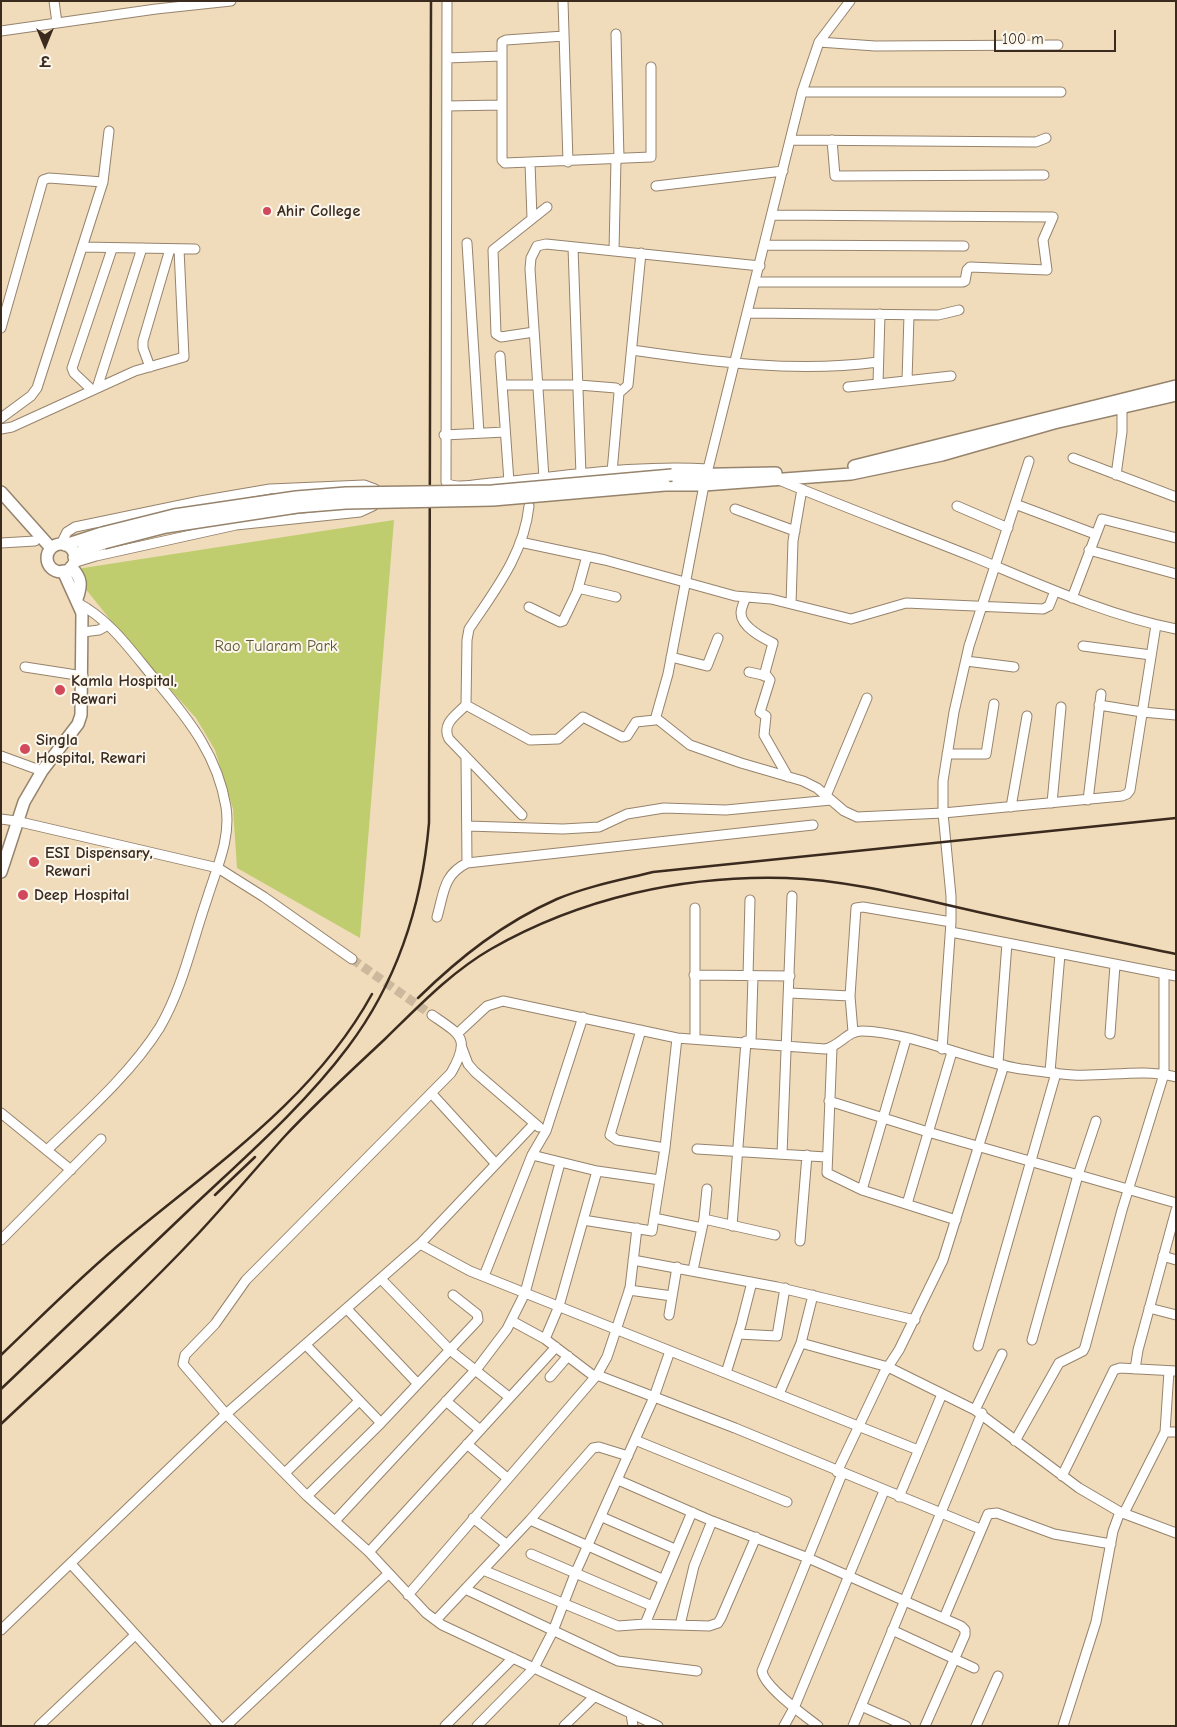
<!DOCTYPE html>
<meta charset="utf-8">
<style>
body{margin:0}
#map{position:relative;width:1177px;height:1727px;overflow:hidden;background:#f0dcbb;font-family:"Comic Neue","Playpen Sans Deva",sans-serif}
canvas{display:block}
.frame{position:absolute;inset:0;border:2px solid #3b2a1e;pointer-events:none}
.north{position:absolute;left:20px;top:20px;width:50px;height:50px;-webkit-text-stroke:4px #fbf7ec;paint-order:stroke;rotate:180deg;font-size:14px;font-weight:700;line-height:20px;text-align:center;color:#3b2a1e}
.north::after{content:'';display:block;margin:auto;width:18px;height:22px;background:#3b2a1e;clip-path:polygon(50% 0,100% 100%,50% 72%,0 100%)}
.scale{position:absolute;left:994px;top:30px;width:122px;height:22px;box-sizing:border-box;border:2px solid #3b2a1e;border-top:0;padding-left:6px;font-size:15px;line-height:18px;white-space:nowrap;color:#3b2a1e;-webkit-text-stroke:4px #fbf7ec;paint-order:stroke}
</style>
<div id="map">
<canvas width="1177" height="1727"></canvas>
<div class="frame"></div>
<div class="north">उ</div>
<div class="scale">100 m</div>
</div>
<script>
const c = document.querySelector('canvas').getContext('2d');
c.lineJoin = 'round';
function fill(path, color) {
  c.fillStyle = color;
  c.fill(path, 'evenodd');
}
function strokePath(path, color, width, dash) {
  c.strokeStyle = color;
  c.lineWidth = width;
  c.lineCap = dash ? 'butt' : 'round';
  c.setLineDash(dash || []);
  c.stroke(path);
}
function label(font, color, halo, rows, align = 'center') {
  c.font = font + ' "Comic Neue",sans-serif';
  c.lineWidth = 4;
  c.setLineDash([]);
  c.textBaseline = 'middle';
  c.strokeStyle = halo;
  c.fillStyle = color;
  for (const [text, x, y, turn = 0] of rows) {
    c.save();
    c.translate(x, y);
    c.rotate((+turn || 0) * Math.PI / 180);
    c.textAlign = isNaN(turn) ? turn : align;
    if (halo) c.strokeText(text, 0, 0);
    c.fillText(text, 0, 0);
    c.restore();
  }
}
const green = new Path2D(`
 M 394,520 L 360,938 L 237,868 L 233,809 L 215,750 L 196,718 L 133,648 L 72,572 L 83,568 Z`);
const minorTunnel = new Path2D(`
 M 352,959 L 432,1015`);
const minor = new Path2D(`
 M 54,1 L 57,23
 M 447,1 L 446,482 C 453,490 479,484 490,483 C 559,477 640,464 708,469
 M 563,1 L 568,162
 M 1,31 L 156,9 L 231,1
 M 616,34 L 619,159
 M 564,36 L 506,40 L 502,42 L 502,160 L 505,163 L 651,157 L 651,67
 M 819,42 L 875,46 L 1058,45
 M 447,58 L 501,56
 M 802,92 L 1061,92
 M 447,106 L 501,105
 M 790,140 L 1036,142 L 1046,138
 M 832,140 L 835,176 L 1044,175
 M 530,163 L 532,218
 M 656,186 L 783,171
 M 467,243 L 479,433
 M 765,245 L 964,246
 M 82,247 L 195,249
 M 573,247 L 581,475
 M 614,251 L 616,159
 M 756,282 L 963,282 L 965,281 L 967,270 L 970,267 L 1047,270 L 1043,240 L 1053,217 L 772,215
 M 748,313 L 938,315 L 959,310
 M 880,314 L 878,384 L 951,376
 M 1,328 L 43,180 L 49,178 L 103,182
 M 534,332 L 501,337 L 496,334 L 493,250 L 547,207
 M 632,350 C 714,362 796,373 878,362
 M 500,356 L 509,482
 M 150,367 L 143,348 L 143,341 L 170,249
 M 907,381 L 909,315
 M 502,385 L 579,385 L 616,388 L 619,392
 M 848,387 L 878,384
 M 97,388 L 142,248
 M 92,390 L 74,373 L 72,368 L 112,249
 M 1,418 L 31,396 L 37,388 L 103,182 L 109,131
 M 1,429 L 12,427 L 135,371 L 184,357 L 179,249
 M 444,435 L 505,432
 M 1073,458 L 1176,497
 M 612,472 L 619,393 L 628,385 L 641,253
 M 1116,475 L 1122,432 L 1122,407
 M 544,478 L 530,269 L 531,258 L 537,246 L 546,244 L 760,266
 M 779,480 C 844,507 911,532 976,558 C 1041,585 1106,615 1176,629
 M 1015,504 L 1095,534
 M 957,506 L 1008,528
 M 735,509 L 795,531
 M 520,542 L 605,560 L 735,596 L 771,599 L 851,619 L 906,603 L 1043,609 L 1049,606 L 1055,591
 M 1,543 L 35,541
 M 61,544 L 67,532 L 75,527 L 200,501 L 270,489 L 364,485 L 375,489 L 377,497 L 373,506 L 360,512 L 236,525 L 96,556 L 73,563
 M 1089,550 L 1176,574
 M 578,588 L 616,597
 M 746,597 C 744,602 741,608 741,613 C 741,627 763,638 773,643 L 764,676
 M 1072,598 L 1102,519 L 1176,538
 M 791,604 L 793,541 L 802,489
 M 529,607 L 560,622 L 563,621 L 577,592 L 587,556
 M 83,632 L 99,630 L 108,625
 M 1083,646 L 1151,655
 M 671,657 L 707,666 L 718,638
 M 966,661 L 1014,667
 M 25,667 L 83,676
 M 749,672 L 767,676 L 770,680 L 760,712 L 766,716 L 764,735 L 788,777
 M 466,705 L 530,740 L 558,739 L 583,717 L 622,737 L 627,736 L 636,722 L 655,720 L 668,674 L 704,485 L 802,92 L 819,42 L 850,1
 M 1099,705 L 1142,712 L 1176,715
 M 656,718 L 690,745 L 741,763 L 803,781 L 817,788 L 844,811 L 857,817 L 943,813 L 1122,796 L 1127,794 L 1130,790 L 1156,625
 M 947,754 L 986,754 L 994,704
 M 1,756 L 42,771
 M 466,757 L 467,863
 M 826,796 L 867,698
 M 1088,800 L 1101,694
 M 1052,803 L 1061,707
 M 1011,807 L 1027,716
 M 522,815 L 449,739 C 441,724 456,715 466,705 L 467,640 L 469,629 C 495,590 524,554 529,506
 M 1,819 L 16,821 L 218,868 L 264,897 L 352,959
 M 467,826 L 563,829 L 599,827 L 627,814 L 664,808 L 726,810 L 831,800
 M 695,908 L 695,1038
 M 437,917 C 444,893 443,875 467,863 L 813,825
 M 951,932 L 1176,976
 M 694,975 L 790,976
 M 748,976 L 750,900
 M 790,993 L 850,996
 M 432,1015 C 461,1035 471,1038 451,1073 L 246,1280 L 215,1324 L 185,1355 L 183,1364 L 226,1414 L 307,1496 L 369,1552 L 426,1613 L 442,1625 L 658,1726
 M 641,1030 L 610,1135 L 617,1140 L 665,1148
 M 853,1032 L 850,996 L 856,908 L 863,907 L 951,922
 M 458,1033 L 487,1006 L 503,1001 L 677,1038 L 825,1049 C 840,1046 847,1031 862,1031 C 911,1032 971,1061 1021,1069 C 1038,1071 1056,1074 1073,1075 C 1107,1077 1143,1068 1176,1077
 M 1110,1034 L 1115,965
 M 751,1042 L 753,976
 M 462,1048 L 468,1064 L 475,1072 L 539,1127
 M 832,1048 L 827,1173 L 862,1190 L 956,1220
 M 942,1049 L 951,922 L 951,896 L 943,813 L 943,781 L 954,712 L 969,646 L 1029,461
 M 998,1063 L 1007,943
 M 1050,1072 L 1060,954
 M 432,1094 L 496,1164
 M 829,1101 L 928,1132 L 1176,1203
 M 1,1113 L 71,1170
 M 697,1149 L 826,1157
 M 47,1150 C 86,1113 132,1072 160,1027 C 183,987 192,942 207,899 C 216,869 231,840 226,807 C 218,757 190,721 158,683 C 134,655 112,621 78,603
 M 782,1154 L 792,896
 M 532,1155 L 597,1171 L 660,1180
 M 862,1190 L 906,1039
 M 907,1204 L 952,1052
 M 654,1218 L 665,1148 L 677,1038
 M 704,1219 L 707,1189
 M 583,1220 L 652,1231 L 654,1218 L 702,1228 L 704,1219 L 775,1235
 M 732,1226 L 746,1041
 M 1,1240 L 101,1139
 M 800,1241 L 807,1155
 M 420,1244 L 533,1125
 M 1163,1256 L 1176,1260
 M 633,1260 L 777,1287 L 915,1320
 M 693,1270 L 702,1228
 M 484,1276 L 532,1155 L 546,1131 L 583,1017
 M 381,1279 L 450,1350 L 509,1397
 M 629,1290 L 672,1296
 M 1149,1308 L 1176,1315
 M 347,1309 L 417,1383
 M 669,1315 L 677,1267
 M 512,1321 L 545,1339 L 595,1377
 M 738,1334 L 777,1336 L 785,1288
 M 545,1339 L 559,1306 L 597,1171
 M 1032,1340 L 1078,1175 L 1096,1121
 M 801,1343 L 888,1367 L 975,1410 L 1079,1488 L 1120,1512 L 1176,1533
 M 306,1345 L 381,1423
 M 978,1346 L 1056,1073
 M 1135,1369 L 1138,1350 L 1176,1210
 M 726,1373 L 741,1325 L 752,1282
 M 597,1375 L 735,1428 L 980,1529
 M 550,1377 L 568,1356
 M 779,1394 L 801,1343 L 813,1295
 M 446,1401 L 480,1430
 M 975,1410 L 1002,1354
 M 1165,1432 L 1176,1432
 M 635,1440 L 787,1502
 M 1015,1441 L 1059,1363 L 1083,1351 L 1085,1347 L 1122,1210 L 1164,1074 L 1164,975
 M 467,1444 L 507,1478
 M 286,1472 L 359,1401
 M 837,1472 L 884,1373 L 899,1350 L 943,1260 L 1004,1065
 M 1062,1476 L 1114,1370 L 1120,1368 L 1176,1371
 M 618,1480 L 712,1521 L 808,1558 L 961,1626 L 965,1630 L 965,1635 L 925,1726
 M 307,1496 L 381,1423 L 478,1320 L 477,1314 L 453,1295
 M 899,1497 L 942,1394
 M 1124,1513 L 1165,1432 L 1169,1371
 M 602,1517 L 675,1549
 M 473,1518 L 506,1544
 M 530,1520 L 662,1579
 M 335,1521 L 479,1366 L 507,1329 L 525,1293 L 560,1163
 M 369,1552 L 556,1347
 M 531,1554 L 652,1606
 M 71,1564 L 219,1726
 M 483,1570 L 618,1626 L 645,1624 L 709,1626 L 718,1623 L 721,1618 L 756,1537
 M 465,1589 L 618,1661 L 697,1671
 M 408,1595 L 597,1375 L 607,1357 L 630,1288 L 637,1228
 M 944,1618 L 988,1514 L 997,1513 L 1054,1534 L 1111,1544
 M 436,1620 L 530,1520 L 593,1448 L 599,1447 L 628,1456
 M 645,1624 L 692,1512
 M 680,1625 L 694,1566 L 712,1521
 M 1,1630 L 226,1414 L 420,1244 L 470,1271 L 918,1450
 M 892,1630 L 974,1668
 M 861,1706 L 906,1726
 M 631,1714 L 633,1726
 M 39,1726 L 135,1635
 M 226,1726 L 388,1574
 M 445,1726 L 513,1658
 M 477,1726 L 534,1668 L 553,1631 L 575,1574 L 654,1397 L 670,1351
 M 564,1726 L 594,1697
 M 784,1726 L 794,1708 L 884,1491
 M 818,1726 C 805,1716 764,1687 762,1671 L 842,1474
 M 853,1726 L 982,1413
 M 976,1726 L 998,1676
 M 1063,1726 L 1096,1622 L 1113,1531 L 1120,1512`);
const major = new Path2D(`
 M 854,466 L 1176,386
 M 672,475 L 776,473
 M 665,485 L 704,485 L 851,474 L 942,455 L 1054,423 L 1176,395
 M 1,492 L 51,548
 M47 558a14 14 0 1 1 28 0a14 14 0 1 1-28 0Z
 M 65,545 L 102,533
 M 74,557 L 82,551 L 104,543
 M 71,567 C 82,578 82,585 77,599
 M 1,872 L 24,802 L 42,771 L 78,724 L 81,715 L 82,613 L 63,571`);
const rail = new Path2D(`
 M 418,998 C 460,957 503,923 557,899 C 588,886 621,880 653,872 L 1176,818
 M 215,1195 L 255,1157
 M 1,1355 C 42,1316 82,1275 126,1239 C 215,1165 315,1098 372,994
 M 1,1389 C 64,1329 127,1269 190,1209 C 244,1158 303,1107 348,1047 C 397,982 422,904 429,823 L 431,1
 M 1,1424 C 67,1362 135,1301 197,1235 C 227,1203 255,1169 285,1136 C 317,1102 351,1071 385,1039 C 418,1007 451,972 491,949 C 580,898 684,875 786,878 C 850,880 915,898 978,912 C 1044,927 1110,940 1176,954`);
const majorBridge = new Path2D(`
 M 102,533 L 174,515 L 296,497 L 346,493 L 492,491 L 672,475
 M 104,543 L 166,527 L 297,507 L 346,503 L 493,500 L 665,485`);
const markers = [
 [267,211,5,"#d1495b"],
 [60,690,6,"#d1495b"],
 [25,749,6,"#d1495b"],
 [34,862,6,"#d1495b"],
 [23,895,6,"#d1495b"]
];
const poiNames = [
 ["Ahir College",277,211],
 ["Kamla Hospital,",71,681],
 ["Rewari",71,699],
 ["Singla",36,740],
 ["Hospital, Rewari",36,758],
 ["ESI Dispensary,",45,853],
 ["Rewari",45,871],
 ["Deep Hospital",34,895]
];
const parkNames = [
 ["Rao Tularam Park",276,646]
];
fill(green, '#bfcd6f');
strokePath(minorTunnel, '#ccb89c', 9, [9, 4.5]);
strokePath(minor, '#96836c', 11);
strokePath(major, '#96836c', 14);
strokePath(minor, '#fff', 9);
strokePath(major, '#fff', 11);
strokePath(rail, '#3b2a1e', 2.5);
strokePath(majorBridge, '#96836c', 14, []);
strokePath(majorBridge, '#fff', 11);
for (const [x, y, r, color] of markers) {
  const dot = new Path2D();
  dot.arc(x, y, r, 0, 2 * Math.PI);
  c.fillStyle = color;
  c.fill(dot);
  strokePath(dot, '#fbf7ec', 2);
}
label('bold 16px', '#3b2a1e', '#fbf7ec', poiNames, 'left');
label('16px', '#5c5332', '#fbf7ec', parkNames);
</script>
